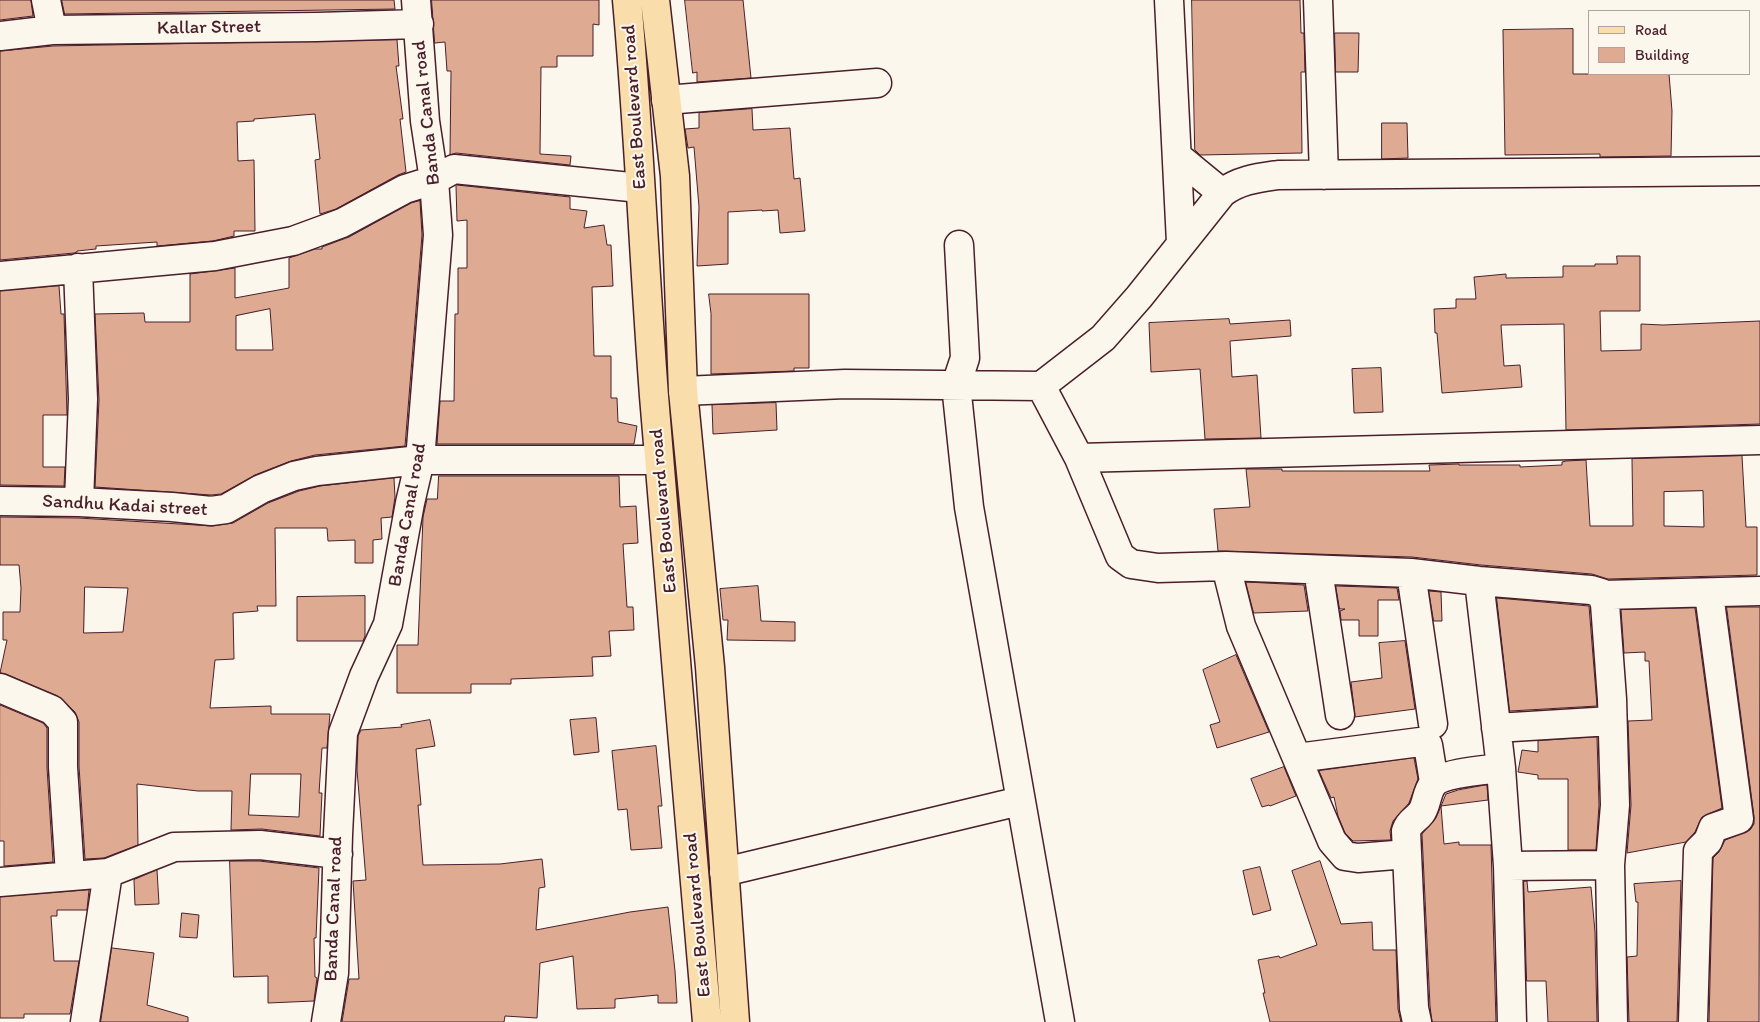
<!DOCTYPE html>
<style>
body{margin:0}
#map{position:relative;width:1760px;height:1022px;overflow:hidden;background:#fbf7ec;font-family:Itim,sans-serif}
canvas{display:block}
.legend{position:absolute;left:1588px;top:10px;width:162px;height:65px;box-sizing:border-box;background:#fbf7ec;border:1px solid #b4a19f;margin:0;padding:6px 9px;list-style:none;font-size:15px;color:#4a1f2b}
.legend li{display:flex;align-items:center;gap:10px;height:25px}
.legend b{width:25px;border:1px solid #b4a19f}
</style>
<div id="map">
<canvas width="1760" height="1022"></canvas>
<ul class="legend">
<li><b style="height:6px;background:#f9deab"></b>Road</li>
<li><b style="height:14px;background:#deab92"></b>Building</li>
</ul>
</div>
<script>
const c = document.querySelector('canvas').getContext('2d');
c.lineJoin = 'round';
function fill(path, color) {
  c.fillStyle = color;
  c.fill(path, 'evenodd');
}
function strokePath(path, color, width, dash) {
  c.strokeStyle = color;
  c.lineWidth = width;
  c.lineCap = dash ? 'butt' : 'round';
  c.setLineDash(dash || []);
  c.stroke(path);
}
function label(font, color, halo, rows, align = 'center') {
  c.font = font + ' Itim,sans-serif';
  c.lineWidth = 4;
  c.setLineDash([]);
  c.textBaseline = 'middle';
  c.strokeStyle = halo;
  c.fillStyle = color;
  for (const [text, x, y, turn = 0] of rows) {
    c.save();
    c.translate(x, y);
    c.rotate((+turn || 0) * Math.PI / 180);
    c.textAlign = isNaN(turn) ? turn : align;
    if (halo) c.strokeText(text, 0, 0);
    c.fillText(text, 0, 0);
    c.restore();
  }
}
const building = new Path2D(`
 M 0,0 L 31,0 L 33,16 L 0,20 Z
 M 62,0 L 394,0 L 395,9 L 65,14 Z
 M 432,0 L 599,0 L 599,25 L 593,24 L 593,56 L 557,56 L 557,67 L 541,67 L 540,154 L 571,156 L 570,165 L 456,153 L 450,155 L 451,71 L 447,71 L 445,42 L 435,43 Z
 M 685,0 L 743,0 L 751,78 L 697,82 L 697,72 L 693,73 Z
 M 1192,0 L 1300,0 L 1301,33 L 1304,33 L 1305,72 L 1301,72 L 1302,153 L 1200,155 L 1195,150 Z
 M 1573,29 L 1573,74 L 1669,74 L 1672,111 L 1671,156 L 1600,157 L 1600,154 L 1505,155 L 1503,30 Z
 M 1335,33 L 1359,33 L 1358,72 L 1336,72 Z
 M 397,40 L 399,66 L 396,66 L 403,119 L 400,119 L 406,172 L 398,175 L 336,209 L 320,214 L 315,160 L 320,159 L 315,114 L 254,119 L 254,121 L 237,122 L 238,161 L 254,160 L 255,231 L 234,231 L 234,236 L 213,241 L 157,246 L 157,242 L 96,246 L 96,249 L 77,251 L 77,252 L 74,253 L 0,260 L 0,51 L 53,46 Z
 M 752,109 L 753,130 L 790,128 L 794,179 L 800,178 L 805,231 L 780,233 L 778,210 L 762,211 L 762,210 L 728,212 L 728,264 L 697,266 L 699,207 L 694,147 L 688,148 L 685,129 L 699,128 L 699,113 Z
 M 1382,123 L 1407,123 L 1408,158 L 1382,159 Z
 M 457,185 L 570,197 L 570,209 L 587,211 L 584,228 L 604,225 L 607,245 L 611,245 L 613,286 L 592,287 L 594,356 L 611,356 L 611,398 L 617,398 L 618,422 L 637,426 L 634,444 L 437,444 L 440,401 L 454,401 L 455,314 L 458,314 L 458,268 L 467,268 L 467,220 L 457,221 L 456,186 Z
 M 420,201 L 422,235 L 405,446 L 315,455 L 291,461 L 255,475 L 221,494 L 211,495 L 95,487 L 99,400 L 95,314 L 144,313 L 145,322 L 190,322 L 190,274 L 235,268 L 235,298 L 289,288 L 289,258 L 315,249 L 322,249 L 322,247 L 349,237 L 411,203 ZM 270,309 L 273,350 L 236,350 L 236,316 Z
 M 1617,256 L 1640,256 L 1640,311 L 1600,311 L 1601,351 L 1641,350 L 1641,324 L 1663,325 L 1760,321 L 1760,424 L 1566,430 L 1564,324 L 1501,325 L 1504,366 L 1520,365 L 1522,387 L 1442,393 L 1437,333 L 1435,333 L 1434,309 L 1456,308 L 1456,299 L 1476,299 L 1474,277 L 1506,274 L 1506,278 L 1563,277 L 1563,266 L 1595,266 L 1595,264 L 1617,264 Z
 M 59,286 L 61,314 L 64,314 L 67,415 L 43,415 L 43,467 L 65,467 L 64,486 L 0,485 L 0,291 Z
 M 709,294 L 809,294 L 809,368 L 794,368 L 794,371 L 711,374 L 711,314 Z
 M 1229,319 L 1230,324 L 1290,320 L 1291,336 L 1230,341 L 1232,377 L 1257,375 L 1261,438 L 1205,439 L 1200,369 L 1151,372 L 1149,323 Z
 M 1381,368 L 1383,412 L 1354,413 L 1352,369 Z
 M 776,403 L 777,430 L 713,434 L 712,405 Z
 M 1742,456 L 1746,527 L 1757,527 L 1757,575 L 1608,579 L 1592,574 L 1481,565 L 1412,557 L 1218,551 L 1214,509 L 1250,507 L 1246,469 L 1282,469 L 1282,471 L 1430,471 L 1429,465 L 1459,464 L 1459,465 L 1520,465 L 1520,467 L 1562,465 L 1562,462 L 1566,461 L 1586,460 L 1590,526 L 1633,526 L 1632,459 ZM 1703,491 L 1704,527 L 1664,526 L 1664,492 Z
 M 439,476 L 619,476 L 620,507 L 636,506 L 638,543 L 623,544 L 627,607 L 633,607 L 634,630 L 609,631 L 611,656 L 592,657 L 593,676 L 511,679 L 511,684 L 471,684 L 471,693 L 397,693 L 397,645 L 418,645 L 423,517 L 427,499 L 437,499 Z
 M 394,478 L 395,497 L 392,517 L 381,518 L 382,539 L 373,540 L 373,563 L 355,563 L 355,540 L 328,541 L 327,528 L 275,528 L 276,606 L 257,606 L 258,611 L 233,613 L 234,659 L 215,660 L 210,708 L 271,706 L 271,714 L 330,714 L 327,748 L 322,748 L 319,793 L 322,793 L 320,836 L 262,829 L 231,830 L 232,791 L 198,791 L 137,784 L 138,845 L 104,858 L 85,859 L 79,766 L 79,722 L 75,712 L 58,696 L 6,674 L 0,673 L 7,640 L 3,640 L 3,612 L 20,612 L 21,588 L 19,565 L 0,565 L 0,517 L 78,518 L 213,526 L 233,523 L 268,503 L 299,491 L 320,486 ZM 85,587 L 128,588 L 123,632 L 84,633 ZM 251,774 L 301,774 L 299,817 L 249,815 Z
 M 1246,582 L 1304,585 L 1308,611 L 1254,613 Z
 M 758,586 L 761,621 L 795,622 L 795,641 L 727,640 L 728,620 L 723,620 L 720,589 Z
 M 1336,586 L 1397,588 L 1399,600 L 1378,600 L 1378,636 L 1359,636 L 1359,620 L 1341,620 L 1340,611 L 1345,609 L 1340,609 Z
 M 1429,591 L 1441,592 L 1442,621 L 1434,621 Z
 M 365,596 L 365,636 L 363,641 L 297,641 L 297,597 Z
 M 1497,598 L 1589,606 L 1597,706 L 1510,711 Z
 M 1727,607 L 1760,607 L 1759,1022 L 1709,1022 L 1713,858 L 1719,852 L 1725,840 L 1750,830 L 1754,824 L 1754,817 Z
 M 1695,608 L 1722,808 L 1702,817 L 1695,832 L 1686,842 L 1627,853 L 1631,805 L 1628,721 L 1652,720 L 1649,661 L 1645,661 L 1645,652 L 1624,653 L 1621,610 Z
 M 1405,641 L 1415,709 L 1355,717 L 1351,682 L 1382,678 L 1379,643 Z
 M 1236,655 L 1269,732 L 1217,748 L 1210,725 L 1220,722 L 1203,670 Z
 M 0,705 L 43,723 L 47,728 L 47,768 L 53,862 L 4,866 L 4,841 L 0,841 Z
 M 596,718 L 599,752 L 574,755 L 570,720 Z
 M 430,720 L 435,746 L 416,749 L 421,805 L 418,805 L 423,865 L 500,864 L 542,859 L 545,887 L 539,888 L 536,930 L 630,912 L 668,907 L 675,971 L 677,1003 L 658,1003 L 658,995 L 615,999 L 615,1008 L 577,1009 L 573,956 L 540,963 L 537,1018 L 505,1016 L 504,1022 L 342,1022 L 349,979 L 359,979 L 353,881 L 366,880 L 357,770 L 358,736 L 361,730 L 402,727 L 401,725 Z
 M 1597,737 L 1599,805 L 1596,850 L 1568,850 L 1568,779 L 1538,779 L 1538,775 L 1518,772 L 1522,750 L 1538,752 L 1538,741 Z
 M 656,746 L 662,806 L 658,806 L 662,848 L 631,850 L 627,809 L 618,810 L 612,751 Z
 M 1414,758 L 1418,779 L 1409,803 L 1393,821 L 1390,831 L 1391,840 L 1353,841 L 1345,833 L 1338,816 L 1334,797 L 1331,798 L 1319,771 Z
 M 1284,767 L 1296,796 L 1270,806 L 1269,805 L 1262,807 L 1251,779 Z
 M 1487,785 L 1488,800 L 1441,806 L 1444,844 L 1459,842 L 1459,845 L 1491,845 L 1496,1022 L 1432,1022 L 1430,1006 L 1422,834 L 1436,818 L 1446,794 L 1458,790 Z
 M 230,861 L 259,861 L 319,868 L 316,938 L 314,938 L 315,977 L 317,978 L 314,1001 L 268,1003 L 268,976 L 234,977 Z
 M 1320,861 L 1341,924 L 1372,922 L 1373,950 L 1396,950 L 1398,1009 L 1401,1022 L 1270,1022 L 1263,993 L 1265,993 L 1258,960 L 1279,956 L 1280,958 L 1317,945 L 1292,871 Z
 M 1260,867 L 1271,910 L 1253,915 L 1243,871 Z
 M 157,870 L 159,904 L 135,905 L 134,880 Z
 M 1524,881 L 1527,881 L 1528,892 L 1591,887 L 1595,932 L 1597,1022 L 1548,1022 L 1546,981 L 1527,981 Z
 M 1681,881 L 1677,1022 L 1629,1022 L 1627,957 L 1637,956 L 1638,902 L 1636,902 L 1634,884 Z
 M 89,890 L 87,910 L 57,910 L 57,916 L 51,916 L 54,961 L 79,961 L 70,1014 L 24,1014 L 24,1018 L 0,1018 L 0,897 Z
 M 182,913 L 199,915 L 197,938 L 180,937 Z
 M 112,948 L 154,953 L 147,1005 L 188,1017 L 188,1022 L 101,1022 Z`);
const minor = new Path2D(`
 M 46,0 L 52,30
 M 1169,0 L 1181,243
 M 1318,0 L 1324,175
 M 0,36 L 52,30 L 317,27 L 419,24
 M 666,100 L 877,83
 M 1177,156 L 1222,193
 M 959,245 L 965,358 L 956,385 L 969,507 L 1060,1022
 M 78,268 L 83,399 L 79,502
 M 0,276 L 215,256 L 293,241 L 342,223 L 405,189 L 434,180 L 454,169 L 640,188
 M 1041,386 L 1103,338 L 1139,297 L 1222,193 C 1239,180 1257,178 1278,175 L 1760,171
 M 683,391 L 845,384 L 1041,386 L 1079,458 L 1120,556 L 1131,564 L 1158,568 L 1226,566 L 1411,573 L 1479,581 L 1591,590 L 1601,593 L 1605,604 L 1612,699 L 1615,805 L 1610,865 L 1613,1022
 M 1079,458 L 1760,440
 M 0,501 L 79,502 L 172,507 L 211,511 L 226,509 L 261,489 L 294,476 L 317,471 L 420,460 L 659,460
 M 1226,566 L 1241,626 L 1332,841 L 1345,856 L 1358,858 L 1407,854
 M 1318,570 L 1340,715
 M 1411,573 L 1433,724
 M 1479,581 L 1501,768 L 1508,866 L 1512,1022
 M 1603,595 L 1760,591
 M 0,688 L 52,710 L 63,722 L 63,767 L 70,875
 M 1496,728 L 1611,721
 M 1297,758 L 1420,742 L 1428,745 L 1434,782
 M 1508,866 L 1610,865
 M 724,872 L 1020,801
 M 0,882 L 108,873 L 174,847 L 260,845 L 338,854
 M 85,1022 L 108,873
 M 326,1022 L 334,973 L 338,835 L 343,733 L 364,676 L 388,624 L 410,503 L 420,460 L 438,235 L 434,180 L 425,121 L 416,0
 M 1417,1022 L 1414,1008 L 1406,831 C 1410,820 1415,821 1421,813 C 1427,805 1426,793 1433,784 C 1442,773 1486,770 1501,768
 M 1693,1022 L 1698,851 L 1708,841 L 1713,828 L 1739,819 L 1709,594`);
const major = new Path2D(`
 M 627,0 C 639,132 644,264 654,396 C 670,605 690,813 707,1022
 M 655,0 L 675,176 L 683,391 L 710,667 L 735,1022`);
const streetNames = [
 ["Kallar Street",209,28,-1],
 ["East Boulevard road",635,107,-94],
 ["Banda Canal road",427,113,-96],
 ["Sandhu Kadai street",125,506,3],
 ["East Boulevard road",664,511,-95],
 ["Banda Canal road",408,515,-80],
 ["Banda Canal road",334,909,-88],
 ["East Boulevard road",698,915,-95]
];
fill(building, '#deab92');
strokePath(building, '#4a1f2b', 1);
strokePath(minor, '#4a1f2b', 31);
strokePath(major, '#4a1f2b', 31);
strokePath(minor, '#fbf7ec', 28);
strokePath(major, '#f9deab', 28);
label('19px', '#4a1f2b', '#fbf7ec', streetNames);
</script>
